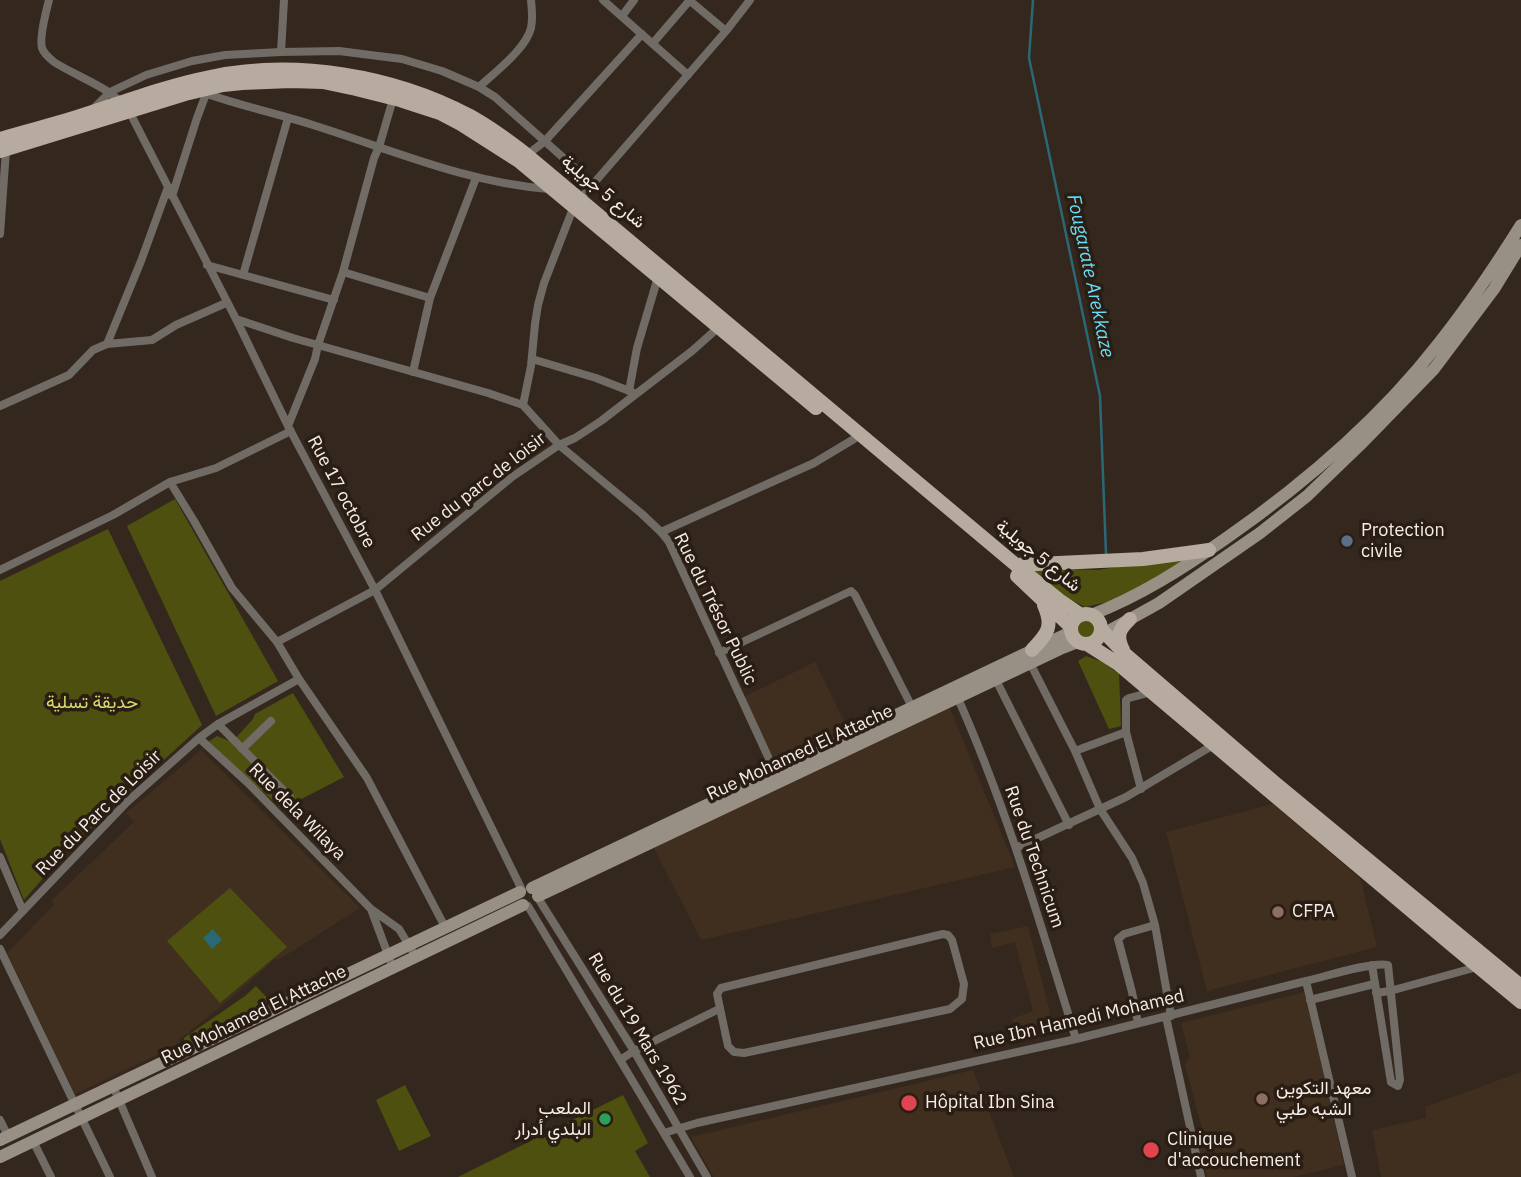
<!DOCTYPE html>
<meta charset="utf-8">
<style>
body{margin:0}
canvas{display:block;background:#34271d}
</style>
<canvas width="1521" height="1177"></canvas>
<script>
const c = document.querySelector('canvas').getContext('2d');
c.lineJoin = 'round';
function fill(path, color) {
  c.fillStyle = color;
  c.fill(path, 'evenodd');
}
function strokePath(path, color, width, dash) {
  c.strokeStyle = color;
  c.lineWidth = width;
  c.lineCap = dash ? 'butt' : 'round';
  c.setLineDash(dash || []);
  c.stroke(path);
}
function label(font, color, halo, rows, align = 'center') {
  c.font = font + ' "IBM Plex Sans",Vazirmatn,sans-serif';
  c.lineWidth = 7;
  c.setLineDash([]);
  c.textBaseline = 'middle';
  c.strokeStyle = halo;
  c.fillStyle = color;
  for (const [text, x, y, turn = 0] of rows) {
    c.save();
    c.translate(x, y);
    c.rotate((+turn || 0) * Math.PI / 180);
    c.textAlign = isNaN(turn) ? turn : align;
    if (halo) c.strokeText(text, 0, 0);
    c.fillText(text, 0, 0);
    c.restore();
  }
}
const built = new Path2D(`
 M 815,662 L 847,727 L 776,762 L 744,697 Z
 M 949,706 L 1015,867 L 701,940 L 654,848 Z
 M 201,750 L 360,908 L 280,959 L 275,959 L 228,1001 L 179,1040 L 180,1044 L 75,1094 L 7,953 L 54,905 L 52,900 L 134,822 L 126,813 Z
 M 1273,804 L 1360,878 L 1377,947 L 1207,991 L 1166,832 Z
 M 1028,926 L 1052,1021 L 1016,1030 L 1012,1019 L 1033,1011 L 1015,942 L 992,948 L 990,934 Z
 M 1305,992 L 1344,1165 L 1293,1177 L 1207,1177 L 1197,1140 L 1203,1132 L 1185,1065 L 1190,1057 L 1181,1023 Z
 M 973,1070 L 1014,1177 L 714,1177 L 691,1137 Z
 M 1521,1072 L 1521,1177 L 1381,1177 L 1372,1130 L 1426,1118 L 1425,1107 Z`);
const green = new Path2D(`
 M 175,499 L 278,681 L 216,716 L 127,526 Z
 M 108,529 L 202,725 C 141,781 78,836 24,900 L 0,839 L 0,581 Z
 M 1197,555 L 1163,577 L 1112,601 L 1085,607 L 1067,598 L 1026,568 L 1097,570 Z
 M1077 629a9 9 0 1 1 18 0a9 9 0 1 1-18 0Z
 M 1086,656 L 1103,662 L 1119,674 L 1121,726 L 1109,729 L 1078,661 Z
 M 293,693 L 344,777 L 282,809 L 208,742 L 217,736 L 232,742 L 253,719 L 255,714 Z
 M 230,888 L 287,947 L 220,1003 L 167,941 Z
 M 256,986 L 270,1001 L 185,1046 L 184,1038 L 245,996 Z
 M 405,1085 L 431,1136 L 399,1151 L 376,1100 Z
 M 623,1095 L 648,1143 L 635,1151 L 650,1177 L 458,1177 Z`);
const water = new Path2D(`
 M 213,929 L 222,940 L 212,949 L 203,938 Z`);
const stream = new Path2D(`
 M 1033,0 L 1029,58 L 1100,396 L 1106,554`);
const street = new Path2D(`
 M 49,0 C 46,12 39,37 42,48 C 44,54 49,58 54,62 C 79,78 111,87 129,111 L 236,319 L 288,426 L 375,590 L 522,890
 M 603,0 L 688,75
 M 689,0 L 726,31
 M 622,16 L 634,0
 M 653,43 L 690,0
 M 281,52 L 284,0
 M 479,87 C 494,73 526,49 531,28 C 533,19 532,9 531,0
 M 202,92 C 239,106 278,113 316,126 C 392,150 468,183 549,189
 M 93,109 L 110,92 L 146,75 L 192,61 L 225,55 L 281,52 L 339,51 L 402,59 L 442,71 L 479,87 L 495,97 L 594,185
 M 527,155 L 545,141 L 642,34
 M 172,196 L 197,118 L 206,94
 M 0,234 L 6,150
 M 207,265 L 334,300
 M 343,272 L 430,298 L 476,178
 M 243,275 L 288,118
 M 236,319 L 293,338 L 488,393 L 523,405 L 559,445 L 642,514 L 661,532 L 669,542 L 777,776
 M 107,344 L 141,261 L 168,187
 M 532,359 L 596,378 L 632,392
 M 413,372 L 430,298
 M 629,391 L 637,348 L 658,277
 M 523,405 L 531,366 L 535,324 L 538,305 L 544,283 L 574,206 L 726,31 L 750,0
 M 0,406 L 69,375 L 93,350 L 107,344 L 152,340 L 176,325 L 226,303
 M 288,426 L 315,359 L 318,345 L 343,272 L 374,158 L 379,147 L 393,99
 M 170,482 L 194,521 L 232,588 L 277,642 L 299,679 L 367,778 L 445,927
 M 661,532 L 814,463 L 854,439
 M 0,570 L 113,515 L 170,482 L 216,468 L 291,431
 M 277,642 L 375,590 L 512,477 L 559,445 L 575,438 L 601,421 L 692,351 L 720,326
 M 719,653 L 851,591 L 855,595 L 913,709
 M 1030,663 L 1075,751 L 1100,809 L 1132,858 L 1143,883 L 1155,925 L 1171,1016
 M 996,680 L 1069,825
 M 956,694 C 1006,805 1040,923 1076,1039
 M 218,724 L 290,797
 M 199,738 L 248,783 L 371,909 L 399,929 L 416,957
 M 242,749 L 271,721
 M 1075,751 L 1126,732
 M 1141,789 L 1126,732 L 1126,700 L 1129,698 L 1152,692
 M 1016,848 L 1126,797 L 1215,744
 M 0,857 L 23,911
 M 538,898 L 634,1051 L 707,1177
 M 528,906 L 690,1177
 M 371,909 L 393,968
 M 943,934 L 948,935 L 952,940 L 964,984 L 962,999 L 950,1009 L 744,1053 L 734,1052 L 728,1046 L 717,994 L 721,988 Z
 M 0,935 L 127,802 L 199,738 L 218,724 L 299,679
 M 0,949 L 110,1177
 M 1306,981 C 1324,977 1373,961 1388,965 L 1400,1080 L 1398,1086 L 1391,1082 L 1372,965
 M 1376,993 L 1390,991 L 1477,967
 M 1310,1000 L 1374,984
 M 1166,1017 L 1201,1177
 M 1138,1023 L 1132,992 L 1118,939 L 1124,934 L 1155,925
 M 620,1060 L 634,1051 L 719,1009
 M 113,1086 L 152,1177
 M 0,1120 L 8,1136
 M 664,1133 L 697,1123 L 1076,1039 L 1306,981 L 1352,1177
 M 33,1141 L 51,1177`);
const secondary = new Path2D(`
 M 1091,615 C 1140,596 1182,569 1225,539 C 1304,484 1380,419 1439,343 C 1469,305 1496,265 1521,225
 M 1105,633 L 1159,603 L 1260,533 L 1307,496 L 1360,445 L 1434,369 L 1494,289 L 1521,245
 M 532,888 L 1071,632
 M 538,896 L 1060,649 L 1078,642
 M 0,1140 L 520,892
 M 0,1157 L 523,905`);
const primary = new Path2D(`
 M 0,139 C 26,131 52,125 77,117 C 121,103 165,86 210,77 C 295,59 393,75 470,116 C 490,127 509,141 527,155 L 1016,565 L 1059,600 L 1081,615
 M 0,151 L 185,94 L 223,85 L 242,83 L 291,81 L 323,82 L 356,89 L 400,100 L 440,113 L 461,124 L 519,161 L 816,408
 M 1016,565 L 1143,559 L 1209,550
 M 1017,576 L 1071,627
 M1071 629a15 15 0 1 1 30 0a15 15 0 1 1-30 0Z
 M 1101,629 L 1125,654 L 1275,783 L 1521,986
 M 1087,644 L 1117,663 L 1453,946 L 1521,1002
 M 1032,650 C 1047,634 1054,627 1044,605
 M 1123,650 C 1116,636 1119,629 1130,619`);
const markers = [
 [1347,541,7,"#5c6f8a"],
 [1278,912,7,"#8d6e63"],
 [1262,1099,7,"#8d6e63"],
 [909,1103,9,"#e0444e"],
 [605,1119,7,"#2e9e5b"],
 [1151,1150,9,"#e0444e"]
];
const streetNames = [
 ["شارع 5 جويلية",603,192,40],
 ["Rue du parc de loisir",479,487,-38],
 ["Rue 17 octobre",341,492,62],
 ["شارع 5 جويلية",1038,556,39],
 ["Rue du Trésor Public",715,609,64],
 ["Rue Mohamed El Attache",800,753,-25],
 ["Rue dela Wilaya",297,812,45],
 ["Rue du Parc de Loisir",99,813,-45],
 ["Rue du Technicum",1034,857,71],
 ["Rue Mohamed El Attache",254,1015,-26],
 ["Rue Ibn Hamedi Mohamed",1079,1020,-13],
 ["Rue du 19 Mars 1962",637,1029,59]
];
const poiNames = [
 ["Protection",1361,531],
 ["civile",1361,552],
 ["CFPA",1292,912],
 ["معهد التكوين",1276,1089],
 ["الشبه طبي",1276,1110],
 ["Hôpital Ibn Sina",925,1103],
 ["الملعب",591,1109,"right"],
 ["البلدي أدرار",591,1130,"right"],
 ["Clinique",1167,1140],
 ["d'accouchement",1167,1161]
];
const parkNames = [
 ["حديقة تسلية",92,703]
];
const waterNames = [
 ["Fougarate Arekkaze",1090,276,78]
];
fill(built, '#402e1f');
fill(green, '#4e500f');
fill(water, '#2b6875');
strokePath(stream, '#2b6875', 2.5);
strokePath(street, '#706b64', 8);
strokePath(secondary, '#988f85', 12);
strokePath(primary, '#b6ab9e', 14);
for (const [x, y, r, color] of markers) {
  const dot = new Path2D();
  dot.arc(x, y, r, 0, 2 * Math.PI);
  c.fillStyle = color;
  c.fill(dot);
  strokePath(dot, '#2a1d14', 2.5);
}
label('18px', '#f6ede6', '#2a1d14', streetNames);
label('18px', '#f6ede6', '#2a1d14', poiNames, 'left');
label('18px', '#d8de6a', '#2a1d14', parkNames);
label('italic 19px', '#67ddf8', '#2a1d14', waterNames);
</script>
